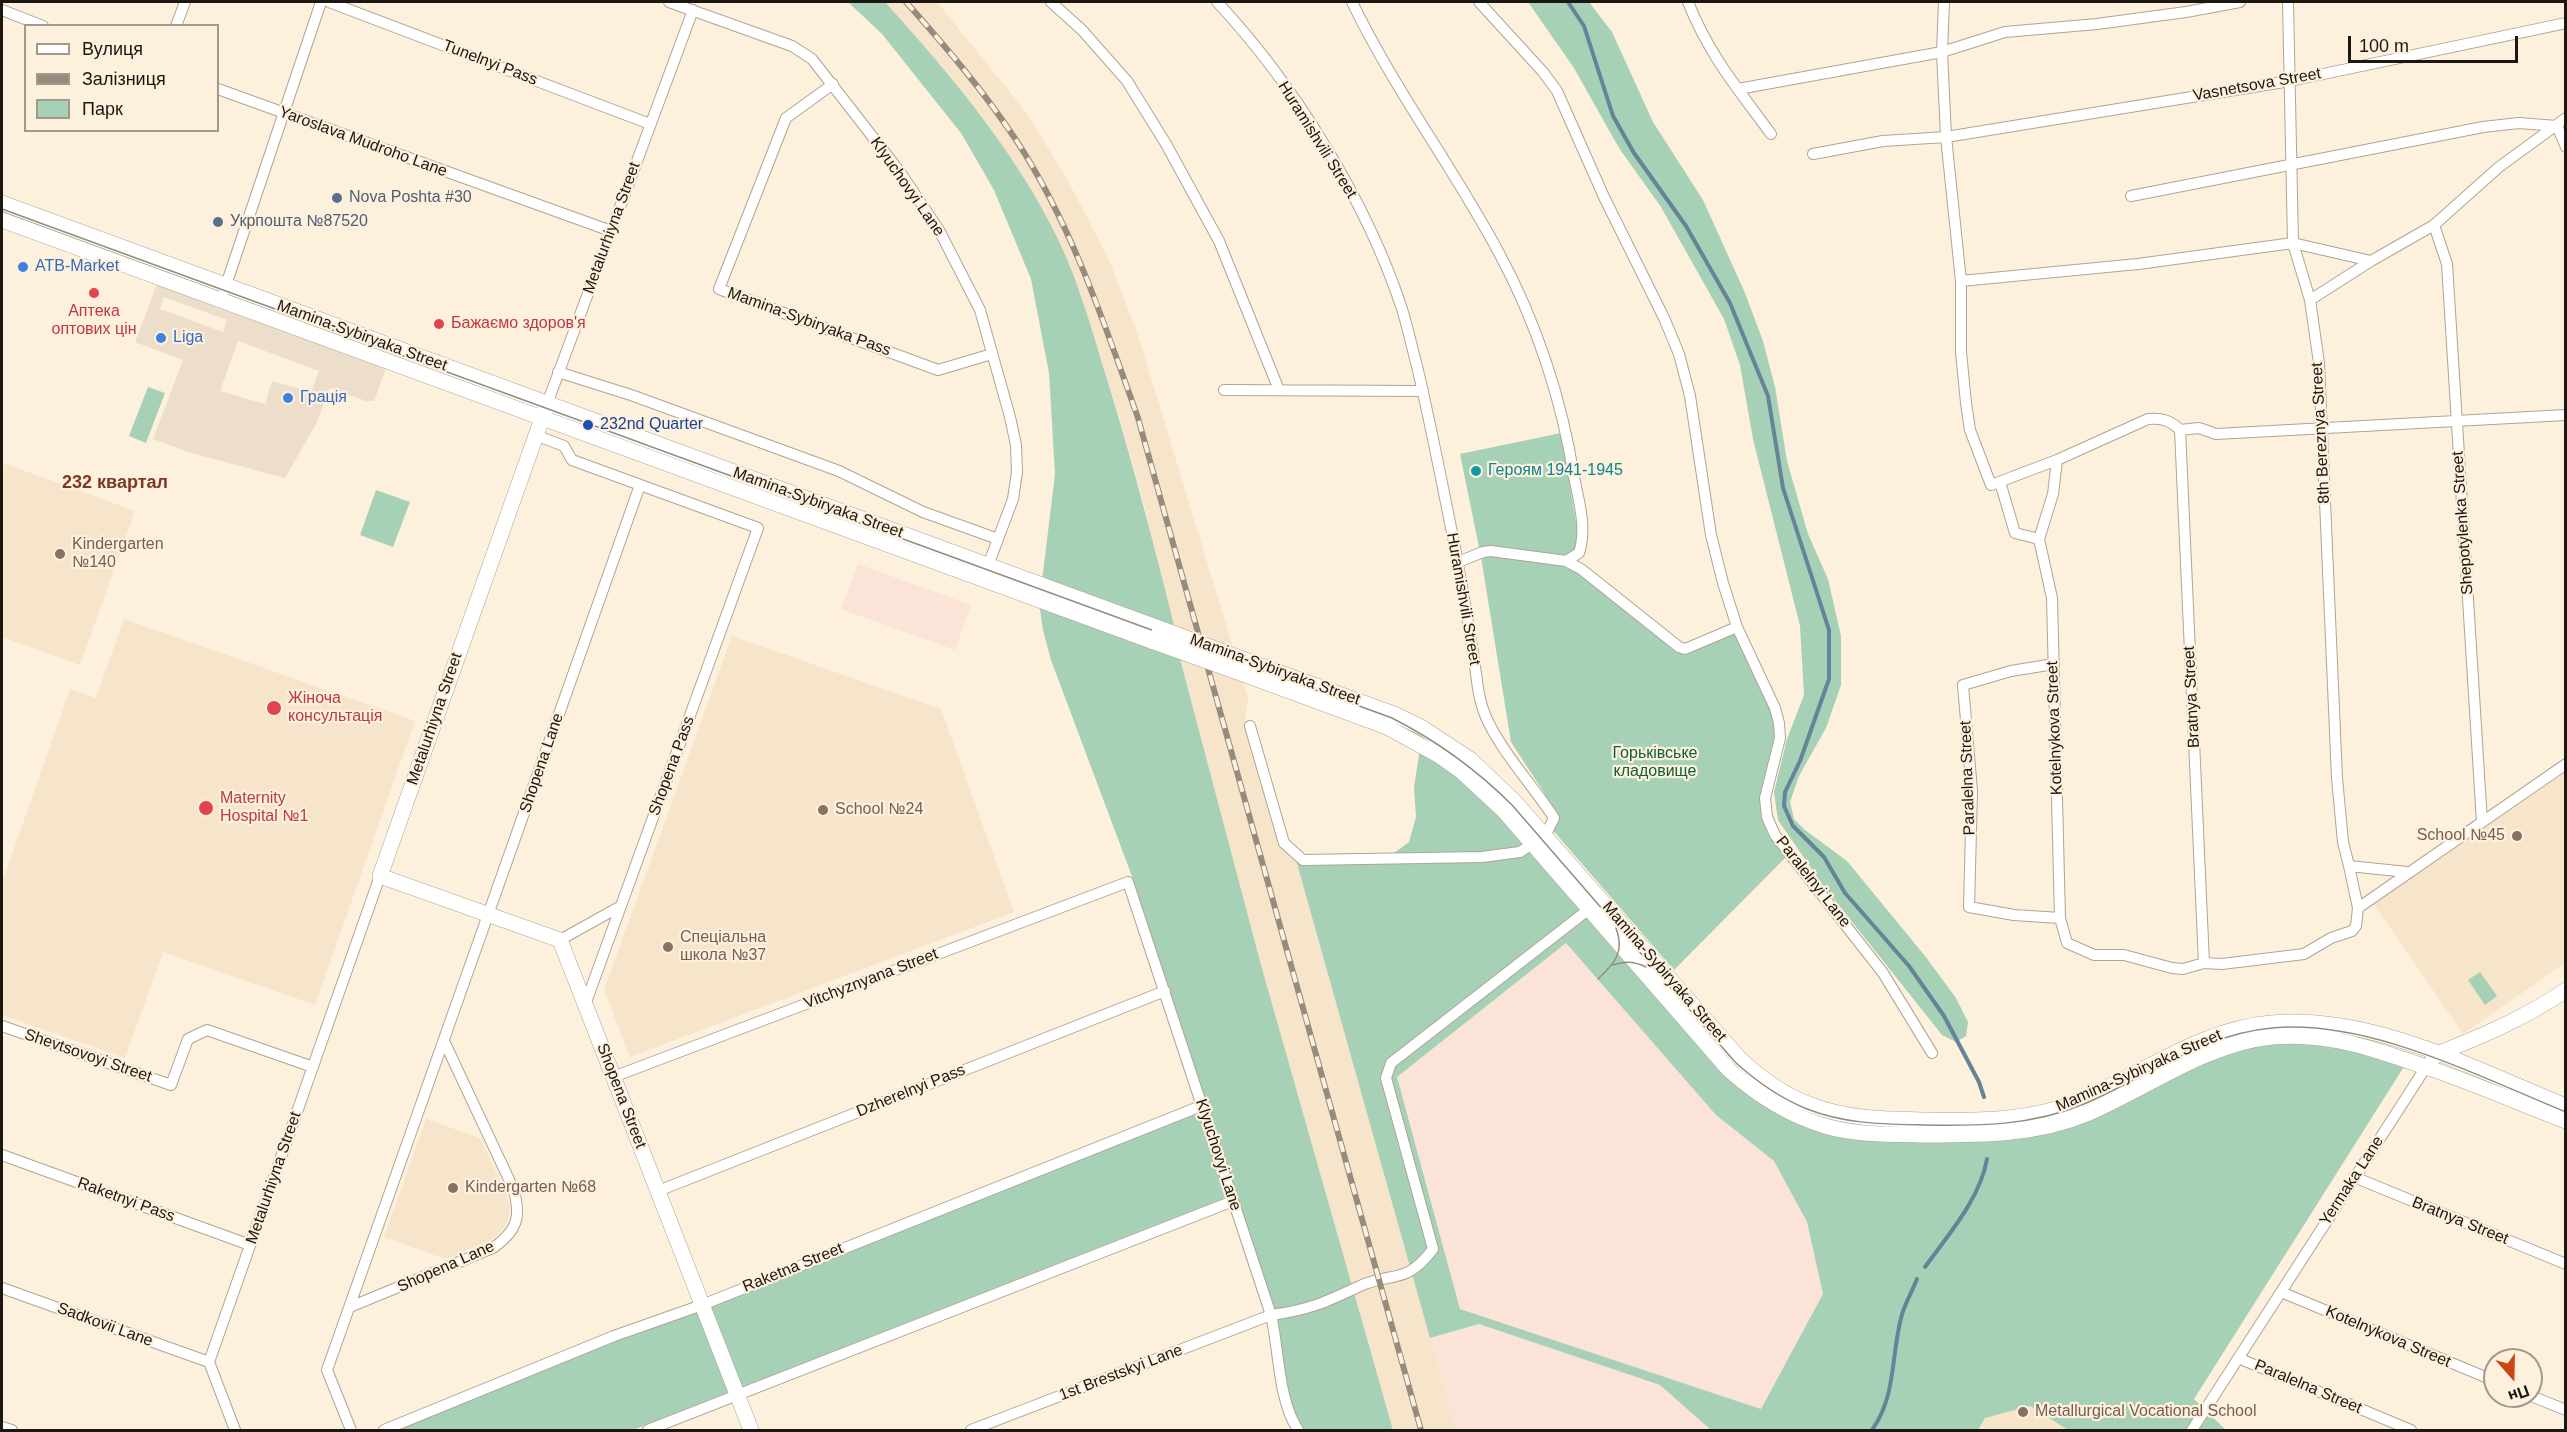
<!DOCTYPE html>
<meta charset="utf-8">
<style>
body{margin:0}
#map{position:relative;width:2567px;height:1432px;overflow:hidden;background:#fdf0dd;font-family:Helvetica,sans-serif}
canvas{display:block}
.frame{position:absolute;inset:0;border:3px solid #1c1711;pointer-events:none}
.legend{position:absolute;left:24px;top:24px;width:195px;height:108px;box-sizing:border-box;background:#fdf0dd;border:2px solid #a3998b;margin:0;padding:8px 10px;list-style:none;font-size:18px;color:#1c1711}
.legend li{display:flex;align-items:center;gap:12px;height:30px}
.legend b{width:30px;border:2px solid #a3998b}
.north{position:absolute;left:2483px;top:1348px;width:60px;height:60px;box-sizing:border-box;background:#fdf0dd;border:2px solid #a3998b;border-radius:50%;rotate:160deg;font-size:16px;font-weight:700;line-height:24px;text-align:center;color:#1c1711}
.north::after{content:'';display:block;margin:auto;width:21px;height:27px;background:#cc4510;clip-path:polygon(50% 0,100% 100%,50% 72%,0 100%)}
.scale{position:absolute;left:2348px;top:36px;width:170px;height:27px;box-sizing:border-box;border:3px solid #1c1711;border-top:0;padding-left:8px;font-size:18px;line-height:21px;white-space:nowrap;color:#1c1711;-webkit-text-stroke:4px #fdf0dd;paint-order:stroke}
</style>
<div id="map">
<canvas width="2567" height="1432"></canvas>
<div class="frame"></div>
<ul class="legend">
<li><b style="height:8px;background:#fff"></b>Вулиця</li>
<li><b style="height:8px;background:#958c7f"></b>Залізниця</li>
<li><b style="height:16px;background:#a6d1b6"></b>Парк</li>
</ul>
<div class="north">Пн</div>
<div class="scale">100 m</div>
</div>
<script>
const c = document.querySelector('canvas').getContext('2d');
c.lineJoin = 'round';
function fill(path, color) {
  c.fillStyle = color;
  c.fill(path, 'evenodd');
}
function strokePath(path, color, width, dash) {
  c.strokeStyle = color;
  c.lineWidth = width;
  c.lineCap = dash ? 'butt' : 'round';
  c.setLineDash(dash || []);
  c.stroke(path);
}
function label(font, color, halo, rows, align = 'center') {
  c.font = font + ' Helvetica,sans-serif';
  c.lineWidth = 4.5;
  c.setLineDash([]);
  c.textBaseline = 'middle';
  c.strokeStyle = halo;
  c.fillStyle = color;
  for (const [text, x, y, turn = 0] of rows) {
    c.save();
    c.translate(x, y);
    c.rotate((+turn || 0) * Math.PI / 180);
    c.textAlign = isNaN(turn) ? turn : align;
    if (halo) c.strokeText(text, 0, 0);
    c.fillText(text, 0, 0);
    c.restore();
  }
}
const commercial = new Path2D(`
 M 158,281 L 387,366 L 374,401 L 366,401 L 330,388 L 316,424 L 285,478 L 188,452 L 153,439 L 183,360 L 135,342 ZM 164,297 L 227,320 L 223,332 L 160,309 ZM 238,341 L 319,371 L 311,392 L 272,381 L 265,404 L 220,391 Z`);
const industrial = new Path2D(`
 M 858,564 L 971,605 L 955,650 L 841,609 Z
 M 1566,943 L 1716,1115 L 1774,1160 L 1807,1222 L 1824,1294 L 1761,1409 L 1460,1309 L 1397,1077 Z
 M 1479,1324 L 1661,1385 L 1711,1430 L 1456,1430 L 1430,1338 Z`);
const built = new Path2D(`
 M 885,2 L 937,2 L 1026,112 L 1066,177 L 1109,260 L 1138,335 L 1234,651 L 1175,629 L 1139,485 L 1120,420 L 1080,292 L 1058,240 L 1031,190 L 994,135 L 921,42 Z
 M 6,464 L 135,511 L 80,665 L 2,637 L 2,466 Z
 M 124,619 L 415,721 L 315,1005 L 163,952 L 125,1058 L 2,1015 L 2,883 L 70,689 L 96,698 Z
 M 732,636 L 941,709 L 1014,912 L 630,1057 L 604,990 Z
 M 1179,655 L 1242,678 L 1248,699 L 1245,719 L 1280,845 L 1296,860 L 1456,1430 L 1393,1430 L 1261,965 Z
 M 2565,770 L 2565,963 L 2463,1034 L 2373,903 Z
 M 426,1119 L 480,1138 L 505,1191 L 510,1206 L 508,1220 L 501,1232 L 489,1241 L 445,1259 L 384,1237 Z
 M 2030,1406 L 2068,1430 L 1978,1430 L 1985,1418 Z`);
const green = new Path2D(`
 M 848,2 L 885,2 C 950,74 1015,151 1058,239 C 1079,283 1092,330 1106,376 C 1132,460 1154,544 1175,629 L 1042,581 L 1055,474 L 1049,373 L 1031,279 L 994,190 L 961,133 L 882,34 Z
 M 1528,2 L 1589,2 L 1612,32 L 1653,122 L 1703,200 L 1745,293 L 1763,341 L 1775,387 L 1787,461 L 1808,534 L 1828,579 L 1841,636 L 1841,685 L 1826,728 L 1799,776 L 1790,802 L 1794,819 L 1805,830 L 1847,861 L 1925,956 L 1956,998 L 1968,1022 L 1966,1036 L 1956,1042 L 1942,1035 L 1822,884 L 1778,820 L 1774,792 L 1787,739 L 1804,695 L 1800,626 L 1753,439 L 1740,365 L 1724,319 L 1661,207 L 1619,148 L 1574,68 Z
 M 148,387 L 165,393 L 146,443 L 129,436 Z
 M 1561,433 L 1579,539 L 1576,550 L 1564,557 L 1579,572 L 1685,653 L 1735,632 L 1771,709 L 1775,724 L 1776,738 L 1761,798 L 1787,856 L 1674,970 L 1551,828 L 1552,805 L 1511,742 L 1481,557 L 1460,454 Z
 M 376,490 L 410,502 L 393,547 L 360,535 Z
 M 1039,603 L 1179,655 L 1261,965 L 1393,1430 L 1303,1430 C 1282,1397 1285,1355 1276,1318 C 1266,1276 1249,1235 1235,1194 L 633,1430 L 394,1430 L 616,1340 L 1207,1108 L 1133,879 L 1051,660 L 1043,630 Z
 M 1420,749 L 1481,794 L 1726,1073 L 1803,1123 L 2008,1138 L 2244,1047 L 2308,1040 L 2405,1065 L 2194,1399 L 2226,1430 L 2068,1430 L 2030,1406 L 1985,1418 L 1978,1430 L 1711,1430 L 1660,1385 L 1479,1324 L 1430,1338 L 1296,860 L 1322,854 L 1394,853 L 1409,842 L 1416,817 L 1414,787 ZM 1566,943 L 1716,1115 L 1774,1161 L 1807,1222 L 1823,1294 L 1761,1409 L 1460,1309 L 1397,1077 Z
 M 2480,972 L 2497,996 L 2485,1005 L 2468,980 Z`);
const stream = new Path2D(`
 M 1568,2 L 1584,26 L 1613,116 L 1634,153 L 1686,226 L 1730,303 L 1768,396 L 1783,488 L 1829,630 L 1829,679 L 1800,761 L 1785,792 L 1784,806 L 1793,826 L 1824,857 L 1845,893 L 1909,966 L 1944,1016 L 1979,1082 L 1984,1097
 M 1925,1267 C 1948,1235 1980,1199 1987,1159
 M 1872,1430 C 1896,1397 1891,1357 1901,1318 C 1904,1305 1912,1292 1917,1279`);
const street = new Path2D(`
 M 329,2 L 650,124
 M 669,2 L 792,46 L 812,59 L 900,172 L 939,230 L 980,310 L 1010,417 L 1016,445 L 1017,472 L 1013,499 L 986,571
 M 1051,2 L 1082,30 L 1127,81 L 1166,144 L 1219,241 L 1279,390
 M 1217,2 C 1294,84 1367,202 1402,309 C 1408,328 1412,348 1417,366 C 1431,426 1443,487 1455,548 C 1462,585 1468,622 1474,659 C 1477,679 1478,699 1486,717 C 1500,750 1534,787 1554,818 L 1545,836 L 1520,852 L 1482,857 L 1303,860 L 1284,843 L 1250,726
 M 1352,2 C 1394,89 1453,167 1499,253 C 1536,321 1562,400 1574,477 C 1579,501 1587,529 1579,553 L 1566,561
 M 1479,2 L 1543,72 L 1557,91 L 1604,197 L 1664,318 L 1679,354 L 1690,396 L 1711,535 L 1723,583 L 1737,627 L 1775,708 L 1779,723 L 1780,738 L 1765,798 L 1767,817 L 1775,835 L 1883,973 L 1932,1053
 M 1688,2 C 1709,55 1738,89 1771,134
 M 1944,2 L 1942,52 L 1946,137 L 1961,281 L 1961,352 L 1966,403 L 1970,430 L 1991,485 L 2057,460 L 2148,419 C 2162,418 2170,420 2180,430
 M 2288,2 L 2293,243 L 2310,300 L 2319,363 L 2337,778 L 2343,842 L 2349,866
 M 2,10 L 43,26
 M 176,26 L 185,2
 M 833,84 L 786,118 L 719,289 L 938,370 L 992,354
 M 218,89 L 611,231
 M 1738,89 L 1942,52 L 2005,32 L 2097,24 L 2186,12 L 2240,2
 M 1813,154 L 1883,141 L 1946,137 L 2290,81 L 2566,23
 M 2131,196 L 2483,127 L 2519,123 L 2557,126 L 2566,147
 M 2434,225 L 2447,264 L 2482,822
 M 1961,281 L 2138,264 L 2293,243 L 2371,261
 M 224,291 L 321,2
 M 2310,300 L 2371,261 L 2434,225 L 2499,167 L 2566,118
 M 558,372 L 631,395 L 839,471 L 923,512 L 998,539
 M 1224,390 L 1423,391
 M 547,404 L 693,10
 M 2180,430 L 2204,963
 M 2180,430 L 2199,428 L 2216,434 L 2566,415
 M 535,435 L 564,446 L 572,460 L 758,528 L 585,1005
 M 2057,460 L 2053,494 L 2039,539 L 2052,598 L 2060,918 L 2067,943 L 2094,955 L 2124,955 L 2172,968 L 2183,969 L 2204,963 L 2222,964 L 2304,954 L 2331,938 L 2352,931 L 2356,926 L 2358,908 L 2349,866 L 2407,872
 M 2000,482 L 2015,533 L 2039,539
 M 1458,562 L 1483,552 L 1491,551 L 1566,561 L 1581,569 L 1679,647 L 1685,649 L 1737,627
 M 2054,664 L 2011,671 L 1963,685 L 1972,791 L 1969,907 L 2014,915 L 2060,918
 M 2358,908 L 2566,764
 M 560,940 L 621,906
 M 2,1026 L 171,1085 L 188,1039 L 207,1030 L 313,1067
 M 613,1077 L 1128,882 L 1271,1315 C 1279,1349 1278,1400 1298,1430
 M 2,1155 L 250,1245
 M 2354,1177 L 2566,1264
 M 658,1191 L 1165,991
 M 2,1288 L 209,1362
 M 2281,1292 L 2495,1381
 M 350,1307 L 493,1248 C 517,1231 522,1217 513,1188 L 444,1041
 M 2238,1358 L 2411,1430
 M 2531,1396 L 2566,1410
 M 2,1427 L 12,1430
 M 235,1430 L 209,1362 L 380,876
 M 351,1430 L 327,1370 L 640,485
 M 384,1430 L 614,1336 L 702,1305 L 1201,1106
 M 648,1430 L 1233,1201
 M 971,1430 L 1271,1315 C 1309,1310 1326,1302 1360,1286 C 1393,1271 1405,1286 1433,1249 L 1386,1078 L 1391,1063 L 1593,906
 M 2192,1430 L 2426,1067`);
const secondary = new Path2D(`
 M 2,203 L 1159,628
 M 2,220 L 1154,642
 M 545,410 L 380,876 L 560,940 L 751,1430
 M 1259,665 L 1394,714 L 1421,727 L 1471,760 L 1515,802 L 1739,1058 C 1760,1078 1783,1095 1811,1105 C 1847,1119 1884,1119 1923,1120 C 1978,1121 2031,1122 2083,1099 C 2145,1072 2202,1029 2271,1023 C 2372,1014 2474,1069 2566,1106
 M 1254,678 L 1387,727 L 1438,755 L 1462,772 L 1504,811 L 1729,1070 C 1757,1095 1788,1115 1825,1126 C 1856,1135 1888,1134 1920,1135 C 1978,1135 2034,1136 2089,1113 C 2149,1087 2205,1044 2272,1037 C 2327,1032 2375,1049 2426,1067 C 2473,1083 2519,1103 2566,1121
 M 2433,1058 L 2437,1054 C 2482,1036 2525,1018 2566,990`);
const tram = new Path2D(`
 M 2,209 L 1392,718 C 1437,741 1475,768 1512,805 L 1735,1062 C 1757,1082 1780,1098 1807,1109 C 1845,1124 1883,1124 1923,1125 C 1979,1126 2031,1126 2084,1104 C 2146,1078 2202,1034 2272,1028 C 2368,1019 2477,1076 2566,1112
 M 1613,965 C 1626,961 1633,961 1646,967
 M 1598,979 C 1615,963 1625,952 1616,928`);
const rail = new Path2D(`
 M 906,2 C 945,46 983,90 1016,140 C 1072,225 1104,323 1138,418 L 1421,1430`);
const secondaryBridge = new Path2D(`
 M 1159,628 L 1259,665
 M 1154,642 L 1254,678`);
const markers = [
 [337,198,6,"#5c6f8a"],
 [218,222,6,"#5c6f8a"],
 [23,267,6,"#3f7fe0"],
 [94,293,6,"#e0444e"],
 [439,324,6,"#e0444e"],
 [161,338,6,"#3f7fe0"],
 [288,398,6,"#3f7fe0"],
 [588,425,6,"#1a4fb4"],
 [1476,471,6,"#0f9aa8"],
 [60,554,6,"#8d6e63"],
 [274,708,8,"#e0444e"],
 [206,808,8,"#e0444e"],
 [823,810,6,"#8d6e63"],
 [2517,836,6,"#8d6e63"],
 [668,947,6,"#8d6e63"],
 [453,1188,6,"#8d6e63"],
 [2023,1412,6,"#8d6e63"]
];
const streetNames = [
 ["Tunelnyi Pass",490,63,21],
 ["Vasnetsova Street",2257,85,-10],
 ["Huramishvili Street",1317,140,58],
 ["Yaroslava Mudroho Lane",363,142,20],
 ["Klyuchovyi Lane",907,187,55],
 ["Metalurhiyna Street",612,228,-70],
 ["Mamina-Sybiryaka Pass",809,322,20],
 ["Mamina-Sybiryaka Street",362,336,20],
 ["8th Bereznya Street",2321,433,-93],
 ["Mamina-Sybiryaka Street",818,503,20],
 ["Shepotylenka Street",2463,523,-94],
 ["Huramishvili Street",1463,599,80],
 ["Mamina-Sybiryaka Street",1275,670,20],
 ["Bratnya Street",2192,697,-93],
 ["Metalurhiyna Street",435,719,-71],
 ["Kotelnykova Street",2055,728,-92],
 ["Shopena Lane",542,763,-71],
 ["Shopena Pass",672,766,-70],
 ["Paralelna Street",1968,778,-92],
 ["Paralelnyi Lane",1813,882,52],
 ["Mamina-Sybiryaka Street",1664,972,49],
 ["Vitchyznyana Street",871,979,-21],
 ["Shevtsovoyi Street",88,1056,19],
 ["Mamina-Sybiryaka Street",2139,1071,-24],
 ["Dzherelnyi Pass",911,1091,-22],
 ["Shopena Street",621,1096,69],
 ["Klyuchovyi Lane",1218,1155,72],
 ["Metalurhiyna Street",274,1178,-71],
 ["Yermaka Lane",2352,1181,-57],
 ["Raketnyi Pass",126,1200,20],
 ["Bratnya Street",2460,1221,22],
 ["Shopena Lane",446,1267,-24],
 ["Raketna Street",793,1268,-22],
 ["Sadkovii Lane",105,1325,20],
 ["Kotelnykova Street",2388,1337,23],
 ["1st Brestskyi Lane",1121,1373,-21],
 ["Paralelna Street",2308,1387,23]
];
const serviceNames = [
 ["Nova Poshta #30",349,198],
 ["Укрпошта №87520",230,222]
];
const shopNames = [
 ["ATB-Market",35,267],
 ["Liga",173,338],
 ["Грація",300,398]
];
const healthNames = [
 ["Аптека",94,312,"center"],
 ["оптових цін",94,330,"center"],
 ["Бажаємо здоров'я",451,324],
 ["Жіноча",288,699],
 ["консультація",288,717],
 ["Maternity",220,799],
 ["Hospital №1",220,817]
];
const transitNames = [
 ["232nd Quarter",600,425]
];
const cultureNames = [
 ["Героям 1941-1945",1488,471]
];
const educationNames = [
 ["Kindergarten",72,545],
 ["№140",72,563],
 ["School №24",835,810],
 ["School №45",2505,836,"right"],
 ["Спеціальна",680,938],
 ["школа №37",680,956],
 ["Kindergarten №68",465,1188],
 ["Metallurgical Vocational School",2035,1412]
];
const parkNames = [
 ["Горьківське",1655,754],
 ["кладовище",1655,772]
];
const neighbourhoodNames = [
 ["232 квартал",115,483]
];
fill(commercial, '#ecdecb');
fill(industrial, '#fbe3d8');
fill(built, '#f6e4cb');
fill(green, '#a6d1b6');
strokePath(stream, '#658498', 4);
strokePath(street, '#b1a493', 12);
strokePath(secondary, '#b1a493', 16);
strokePath(street, '#fff', 10);
strokePath(secondary, '#fff', 15);
strokePath(tram, '#958c7f', 1.5);
strokePath(rail, '#958c7f', 6);
strokePath(rail, '#fdf0dd', 4, [11]);
strokePath(secondaryBridge, '#b1a493', 16, []);
strokePath(secondaryBridge, '#fff', 15);
for (const [x, y, r, color] of markers) {
  const dot = new Path2D();
  dot.arc(x, y, r, 0, 2 * Math.PI);
  c.fillStyle = color;
  c.fill(dot);
  strokePath(dot, '#fdf0dd', 2);
}
label('16px', '#1c1711', '#fdf0dd', streetNames);
label('16px', '#4e5e75', '#fdf0dd', serviceNames, 'left');
label('16px', '#366cbe', '#fdf0dd', shopNames, 'left');
label('16px', '#be3a42', '#fdf0dd', healthNames, 'left');
label('16px', '#164399', '#fdf0dd', transitNames, 'left');
label('16px', '#0d838f', '#fdf0dd', cultureNames, 'left');
label('16px', '#785e54', '#fdf0dd', educationNames, 'left');
label('16px', '#0f603b', '#fdf0dd', parkNames);
label('bold 18px', '#7c3923', '#fdf0dd', neighbourhoodNames);
</script>
